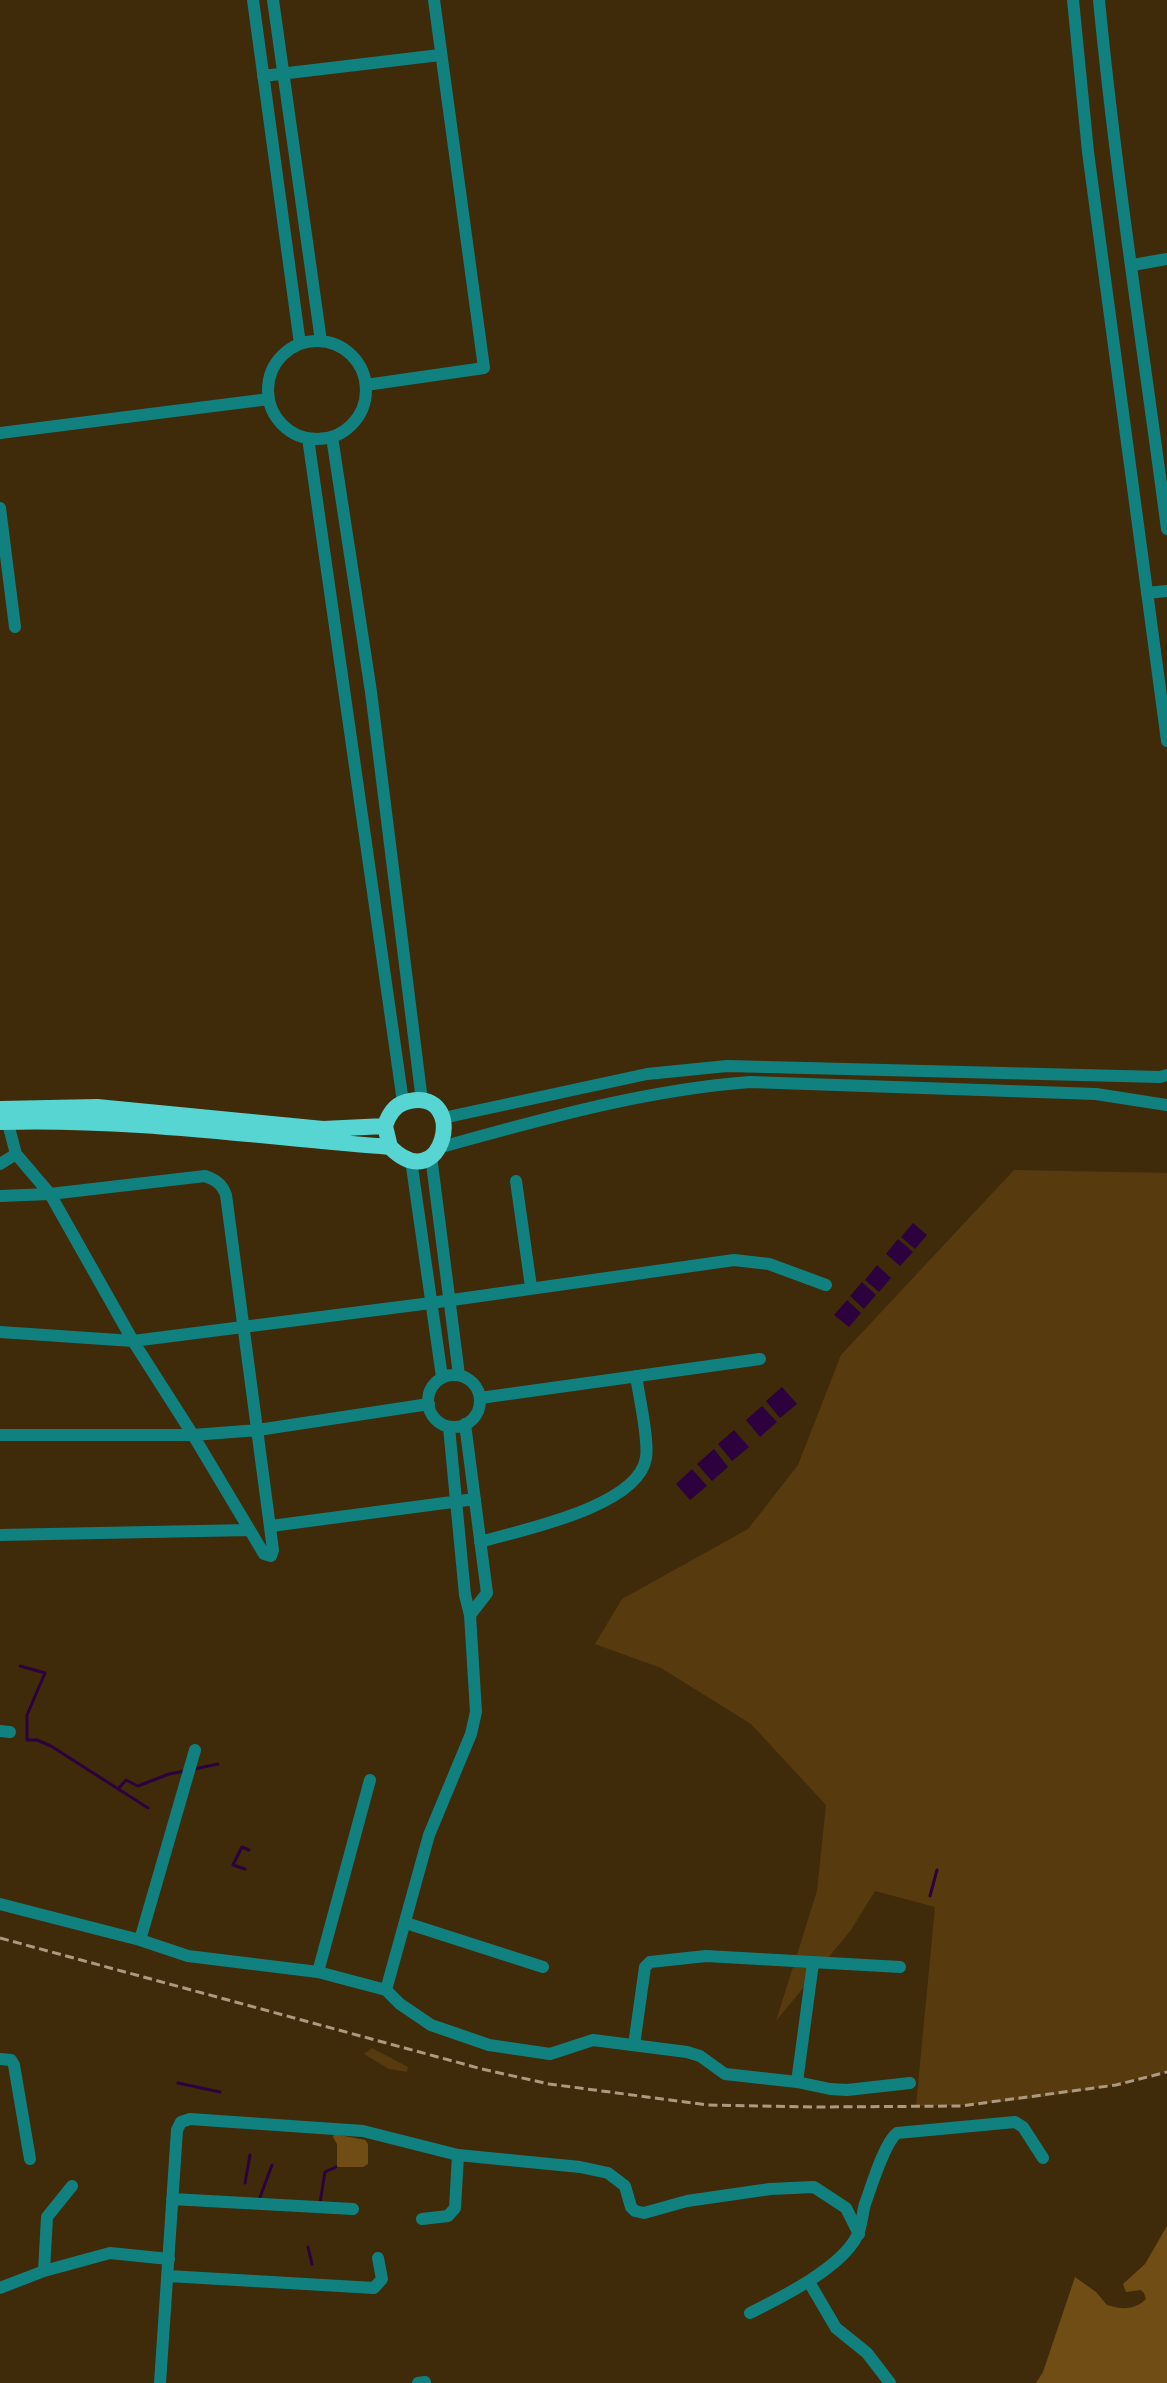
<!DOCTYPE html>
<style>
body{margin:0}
canvas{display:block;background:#3f2a0a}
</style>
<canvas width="1167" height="2383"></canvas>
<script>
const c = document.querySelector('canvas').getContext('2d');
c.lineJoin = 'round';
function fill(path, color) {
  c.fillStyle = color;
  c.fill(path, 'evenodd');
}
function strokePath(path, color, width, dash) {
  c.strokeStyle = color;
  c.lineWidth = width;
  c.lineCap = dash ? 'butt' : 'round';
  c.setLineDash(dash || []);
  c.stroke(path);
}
const green = new Path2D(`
 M 1014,1170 L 1167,1173 L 1167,2072 C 1086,2093 1000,2106 916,2106 L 935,1907 L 875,1891 L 851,1930 L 776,2021 L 817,1891 L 826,1805 L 751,1724 L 661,1668 L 595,1644 L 622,1599 L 748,1529 L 798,1465 L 841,1355 Z
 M 372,2048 L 408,2067 L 407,2072 L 389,2069 L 364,2054 Z`);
const forest = new Path2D(`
 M 334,2134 L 365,2140 L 368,2144 L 368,2164 L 363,2167 L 337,2167 L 337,2144 L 333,2137 Z
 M 1167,2226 L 1167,2383 L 1036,2383 L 1043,2372 L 1075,2277 L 1096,2292 L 1107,2305 C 1122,2310 1135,2310 1146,2299 L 1144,2293 L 1141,2290 L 1126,2292 L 1123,2284 L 1145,2264 Z`);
const water = new Path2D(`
 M 913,1223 L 927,1235 L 915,1249 L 901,1237 Z
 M 898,1239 L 913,1252 L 900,1266 L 886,1254 Z
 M 877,1265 L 891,1278 L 879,1292 L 865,1280 Z
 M 862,1282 L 876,1295 L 864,1309 L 850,1296 Z
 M 847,1300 L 861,1313 L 849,1327 L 834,1315 Z
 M 782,1387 L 797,1404 L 780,1418 L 766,1401 Z
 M 762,1406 L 777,1422 L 760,1437 L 746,1420 Z
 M 734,1430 L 749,1447 L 732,1461 L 718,1444 Z
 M 714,1449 L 728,1467 L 712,1481 L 697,1464 Z
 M 692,1469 L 707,1486 L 690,1500 L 676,1484 Z`);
const stream = new Path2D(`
 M 20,1666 L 45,1673 L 27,1715 L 27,1740 L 37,1740 L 51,1746 L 148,1808
 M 194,1769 L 218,1764
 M 118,1789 L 126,1780 L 138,1786 L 169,1774 L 185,1771
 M 245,1869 L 233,1865 L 242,1847 L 249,1850
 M 930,1896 L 937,1870
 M 178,2083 L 220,2092
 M 245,2183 L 250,2155
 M 259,2200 L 272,2165
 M 320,2203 L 325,2172 L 336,2167
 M 308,2247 L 312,2264`);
const minor = new Path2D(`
 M 253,0 L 300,344
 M 273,0 L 321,341
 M 263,76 L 440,55
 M 1133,265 L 1167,259
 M268 390a49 49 0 1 1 98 0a49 49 0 1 1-98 0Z
 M 366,385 L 484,368 L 434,0
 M 0,433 L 269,399
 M 332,437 L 371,692 L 422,1101
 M 308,438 L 403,1102
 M 0,508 L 15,627
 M 1147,593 L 1167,591
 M 431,1156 L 459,1375
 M 411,1160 L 442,1377
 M 0,1164 L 16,1154
 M 516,1181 L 531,1287
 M 0,1196 L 50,1194 L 205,1176 C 216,1180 222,1184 226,1195 L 273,1550 L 271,1556 L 264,1554 L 193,1435 L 133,1341 L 50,1194 L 16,1154 L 6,1116
 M 0,1332 L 133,1341 L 431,1303 L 734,1260 L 769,1264 L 826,1285
 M428 1401a26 26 0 1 1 52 0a26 26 0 1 1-52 0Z
 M 480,1398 L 760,1359
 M 465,1424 L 487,1593 L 470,1615
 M 0,1435 L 193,1435 L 258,1430 L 429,1404
 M 271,1526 L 475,1499
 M 0,1535 L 249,1530
 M 480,1542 C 521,1530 638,1507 646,1458 C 649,1440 639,1396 636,1376
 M 0,1731 L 10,1732
 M 0,1904 L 140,1940 L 188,1956 L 318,1972 L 386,1990 L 400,2004 L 431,2025 L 489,2045 L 550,2054 L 593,2040 L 687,2052 L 700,2056 L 725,2074 L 797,2082 L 830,2089 L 847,2090 L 910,2083
 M 406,1923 L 543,1967
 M 140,1940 L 195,1750
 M 318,1972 L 370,1780
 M 386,1990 L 429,1835 L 471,1734 L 476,1712 L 470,1615 L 465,1595 L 449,1427
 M 634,2045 L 645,1967 L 650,1962 L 706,1956 L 900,1967
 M 0,2059 L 11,2060 L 14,2065 L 30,2159
 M 797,2082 L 813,1963
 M 458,2155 L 580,2167 L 608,2173 L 625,2186 L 631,2207 L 635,2211 L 644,2213 L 687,2201 L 770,2189 L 814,2187 L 846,2208 L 859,2234
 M 172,2199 L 353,2209
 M 44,2271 L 47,2217 L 72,2186
 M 168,2276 L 374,2288 L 382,2279 L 378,2258
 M 809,2282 L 836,2328 L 867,2353 L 890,2383
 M 0,2288 L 44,2271 L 110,2253 L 169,2259
 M 750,2313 C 782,2297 841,2268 857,2236 C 862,2227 862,2214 865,2204 C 871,2188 884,2143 897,2133 L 1015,2122 L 1023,2127 L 1043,2158
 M 160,2383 L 177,2130 L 181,2122 L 190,2119 L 363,2131 L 458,2155 L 455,2208 L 448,2216 L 422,2219
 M 418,2383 L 425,2382`);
const tertiary = new Path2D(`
 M 1073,0 L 1088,152 L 1167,741
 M 1099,0 C 1116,177 1144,353 1167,529
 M 443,1118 L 647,1074 L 727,1066 L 1160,1077 L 1167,1075
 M 441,1147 C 543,1119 644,1090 750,1082 L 1096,1094 L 1167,1105`);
const trunk = new Path2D(`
 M 0,1109 L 97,1107 L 323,1129 L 385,1126
 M 0,1122 C 130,1118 260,1137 390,1147 C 443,1200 469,1089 410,1101 C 396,1103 389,1113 385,1126 L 390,1147`);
const rail = new Path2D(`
 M 0,1938 L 482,2069 L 549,2084 L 708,2105 L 817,2107 L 961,2106 L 1116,2085 L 1167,2072`);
fill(green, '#573b0f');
fill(forest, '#704d15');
fill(water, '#2d003e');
strokePath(stream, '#2d003e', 3);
strokePath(minor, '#11817f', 12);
strokePath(tertiary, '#11817f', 12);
strokePath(trunk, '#56d5d2', 16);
strokePath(rail, '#ab9980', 3, [9, 4.5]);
</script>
